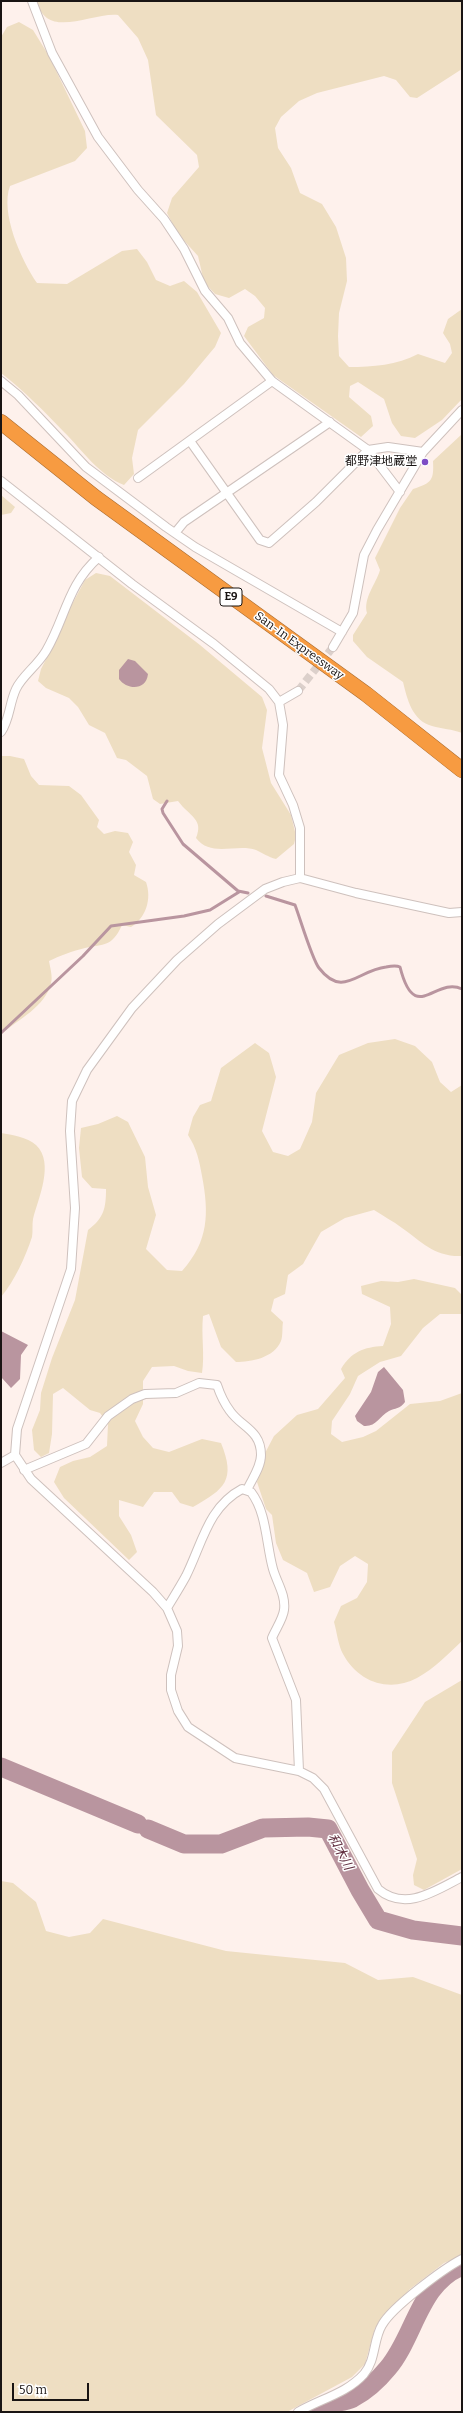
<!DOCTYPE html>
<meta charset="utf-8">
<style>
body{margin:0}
#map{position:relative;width:463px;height:2413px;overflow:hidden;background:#fef1ec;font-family:Bitter,serif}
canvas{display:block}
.frame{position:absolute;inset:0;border:2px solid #191413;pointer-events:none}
.scale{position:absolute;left:12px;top:2383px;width:77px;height:18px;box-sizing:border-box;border:2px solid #191413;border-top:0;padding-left:5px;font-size:12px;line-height:14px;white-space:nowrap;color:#191413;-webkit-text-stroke:3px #fff;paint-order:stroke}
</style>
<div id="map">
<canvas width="463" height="2413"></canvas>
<div class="frame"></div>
<div class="scale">50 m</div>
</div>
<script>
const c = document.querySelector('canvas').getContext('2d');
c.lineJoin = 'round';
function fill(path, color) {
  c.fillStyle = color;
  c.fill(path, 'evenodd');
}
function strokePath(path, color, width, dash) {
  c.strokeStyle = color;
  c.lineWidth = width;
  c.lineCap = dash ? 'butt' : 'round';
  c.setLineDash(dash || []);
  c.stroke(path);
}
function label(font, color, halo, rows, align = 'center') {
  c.font = font + ' Bitter,"Noto Sans JP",serif';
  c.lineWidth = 3;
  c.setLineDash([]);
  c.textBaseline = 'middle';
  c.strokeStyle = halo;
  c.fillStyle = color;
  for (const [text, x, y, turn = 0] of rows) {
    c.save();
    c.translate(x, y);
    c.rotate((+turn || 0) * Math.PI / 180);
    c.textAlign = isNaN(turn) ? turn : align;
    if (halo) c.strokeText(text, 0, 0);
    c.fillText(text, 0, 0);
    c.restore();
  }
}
const green = new Path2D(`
 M 37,1 L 462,1 L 462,69 L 417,98 L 410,97 L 396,80 L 384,76 L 317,93 L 299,101 L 281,117 L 275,128 L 278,148 L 291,168 L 300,193 L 322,204 L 336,227 L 346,258 L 347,281 L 339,313 L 338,336 L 339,356 L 349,367 C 373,367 397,365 418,354 L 445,363 L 452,353 L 450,344 L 443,333 L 448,319 L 462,309 L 462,399 L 442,420 L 415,438 L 401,436 L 392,423 L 384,399 L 358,382 L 350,386 L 349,397 L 371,416 L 373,426 L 361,437 L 273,375 L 244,336 L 248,327 L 264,318 L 265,308 L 255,296 L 245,289 L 229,298 L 215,294 L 204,282 L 198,256 L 178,234 L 167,213 L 172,198 L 199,167 L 197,155 L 156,115 L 148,60 L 138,38 L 118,15 C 92,12 46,41 37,1 Z
 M 19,22 L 33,30 L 49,56 L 85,131 L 87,148 L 75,161 L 10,186 C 0,212 21,260 37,283 L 67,284 L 122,251 L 137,249 L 147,262 L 156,280 L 170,286 L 184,281 L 197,292 L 221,333 L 215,347 L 184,384 L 138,430 L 132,458 L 134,474 L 124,485 C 99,475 83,451 64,432 C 44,411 24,391 1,373 L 1,37 L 7,27 Z
 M 462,434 L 462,733 C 452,729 442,729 432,726 C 412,721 407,698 403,682 L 367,657 L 353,641 L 353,635 L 367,613 C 363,598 376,584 380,570 L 375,558 L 400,508 L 413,489 C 432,483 434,480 433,461 Z
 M 1,495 L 15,507 L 11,513 L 1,515 Z
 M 96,573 L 110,576 L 200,645 L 262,697 L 267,710 L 262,748 L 271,783 L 291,815 L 296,836 L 294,844 L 276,859 C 268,857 263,853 256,850 C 237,843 211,858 196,838 C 204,819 190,817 178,801 L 160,804 L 153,799 L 147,776 L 126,760 L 117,758 L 105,733 L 89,725 L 78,707 L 69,698 L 46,688 L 38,681 L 41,669 L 62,628 L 70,608 L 85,580 Z
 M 1,756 L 10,756 L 24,759 L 31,776 L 39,785 L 69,786 L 81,795 L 99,820 L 97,827 L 104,834 L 115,831 L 128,833 L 133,842 L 129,852 L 136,865 L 134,875 L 146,882 C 152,899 146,918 131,927 L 122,925 C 112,947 104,944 85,948 C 73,951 59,956 49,961 C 50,967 53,977 51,983 C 46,1006 18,1020 1,1034 Z
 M 395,1039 L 415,1046 L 432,1062 L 440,1082 L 451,1092 L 462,1085 L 462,1256 C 434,1257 422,1242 402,1228 C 393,1221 383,1216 374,1210 L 345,1218 L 321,1232 L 303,1264 L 288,1275 L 285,1294 L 274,1299 L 271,1311 L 283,1322 C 282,1328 283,1336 281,1341 C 274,1358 251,1362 236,1362 L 221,1347 L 209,1314 L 203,1316 C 201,1336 205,1354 202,1373 L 188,1371 L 174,1366 L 152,1367 L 143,1381 L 143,1404 L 135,1421 L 143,1437 L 153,1448 L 169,1452 L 202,1439 L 221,1443 C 236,1480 225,1489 193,1507 L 180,1503 L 172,1492 L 154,1492 L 143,1507 L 119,1500 L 119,1516 L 131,1535 L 137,1552 L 129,1560 L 64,1498 L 54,1482 L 60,1467 L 73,1461 L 90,1457 L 107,1446 L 108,1424 L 100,1413 L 90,1410 L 63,1388 L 53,1394 L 52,1434 L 49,1453 L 41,1457 L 34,1450 L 32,1430 L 40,1410 L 41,1393 L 52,1358 L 75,1300 L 88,1230 C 104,1218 106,1208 106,1189 L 92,1188 L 82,1177 L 79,1148 L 81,1128 L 98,1124 L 117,1116 L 128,1122 L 145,1157 L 148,1187 L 156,1215 L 146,1249 L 167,1270 L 182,1271 C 209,1241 209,1213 202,1176 C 199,1160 197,1149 188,1135 L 193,1117 L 200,1105 L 211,1101 L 221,1068 L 255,1043 L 269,1053 L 276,1077 L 262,1131 L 273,1152 L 288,1156 L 300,1149 L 312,1122 L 316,1093 L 339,1055 L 368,1043 Z
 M 1,1133 C 12,1135 27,1137 36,1145 C 55,1163 38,1199 33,1219 C 32,1225 33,1231 32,1237 C 25,1258 15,1280 1,1297 Z
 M 414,1279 L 455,1288 L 462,1295 L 462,1314 L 440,1314 L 423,1328 L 401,1356 L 380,1362 L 358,1376 L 350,1394 L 332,1421 L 331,1434 L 342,1442 L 363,1437 L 376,1431 L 410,1404 L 440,1401 L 462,1393 L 462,1641 C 448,1654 434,1669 417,1678 C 389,1693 358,1682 343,1654 C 338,1645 337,1632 334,1622 L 341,1606 L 357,1598 L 367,1582 L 368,1564 L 355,1556 L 340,1566 L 330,1587 L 314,1592 L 307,1573 L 283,1560 L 276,1543 L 272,1515 L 266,1509 L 257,1482 L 264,1455 L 274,1436 L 297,1415 L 318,1409 L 345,1378 L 341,1369 C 351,1352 364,1347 383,1346 L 391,1324 L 390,1307 L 362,1294 L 361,1286 L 381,1281 L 398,1282 Z
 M 462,1680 L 462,1869 L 424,1890 L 414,1885 L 413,1875 L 417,1859 L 392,1783 L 392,1752 L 425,1702 Z
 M 1,1881 L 13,1883 L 36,1902 L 46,1931 L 69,1937 L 90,1933 L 103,1919 L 226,1951 L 345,1963 L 378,1980 L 413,1977 L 462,1995 L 462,2256 L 444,2263 L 410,2289 L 375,2328 L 365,2364 L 352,2377 L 287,2412 L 1,2412 Z`);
const water = new Path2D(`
 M 128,659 L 135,661 L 148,674 C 146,691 127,690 119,679 L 119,670 Z
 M 1,1331 L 28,1345 L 21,1355 L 20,1379 L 11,1388 L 1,1377 Z
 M 384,1367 L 403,1390 L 405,1402 C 400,1409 395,1408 389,1411 C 380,1416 376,1427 364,1426 L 357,1421 L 355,1416 L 371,1392 L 378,1372 Z`);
const stream = new Path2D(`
 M 167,801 L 162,809 L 163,813 L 183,844 L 238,891 L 248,893
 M 266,896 L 295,905 C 300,918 312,959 319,968 C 343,999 358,970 386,967 C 391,966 396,965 400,967 C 415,1026 435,976 462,989
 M 1,1033 L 83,956 L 111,926 L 184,916 L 210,910 L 239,892`);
const river = new Path2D(`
 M 1,1767 L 138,1824
 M 148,1829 L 184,1844 L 221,1844 L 263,1828 L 308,1827 L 328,1829 L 360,1890 L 378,1920 L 413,1930 L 462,1936
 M 313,2412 C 320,2403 342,2403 353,2398 C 366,2391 379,2379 388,2368 C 415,2336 419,2283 462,2266`);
const minorTunnel = new Path2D(`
 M 298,691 L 333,647`);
const minor = new Path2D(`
 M 32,1 L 52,53 L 98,137 L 138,190 L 164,219 L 184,249 L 205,291 L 228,318 L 240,343 L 272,381 L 368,450 L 388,447 L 423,452
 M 1,381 L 18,395 L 86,467 L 166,527 L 195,547 L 342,632
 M 190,441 L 260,540 L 269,543 L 316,502 L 368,450 L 400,492
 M 138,478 L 272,381
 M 1,481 L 132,584 L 214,644 L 269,689 L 279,702
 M 175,533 L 184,522 L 330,422
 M 333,647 L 353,613 L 364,555 L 377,530 L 423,452 L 462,410
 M 298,691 L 279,702 L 283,725 L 279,775 L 293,805 L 300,828 L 300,878
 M 1,732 C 10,719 9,704 16,689 C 22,676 37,666 46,651 C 66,617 67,585 99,557
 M 462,912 L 449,913 L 356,893 L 300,878 L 283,882 L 265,889 L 218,924 L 177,960 L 132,1008 L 87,1070 L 72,1101 L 70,1131 L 75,1208 L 71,1269 L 17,1429 L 15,1455 L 31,1479 L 153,1592 L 167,1608 L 177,1631 L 178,1646 L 171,1675 L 171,1690 L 178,1711 L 188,1727 L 235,1758 L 299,1771 L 313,1778 L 324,1789 L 378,1889 C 405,1912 435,1891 462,1877
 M 1,1463 L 15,1455
 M 24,1470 L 86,1444 L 108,1416 L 132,1399 L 145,1394 L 176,1393 L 199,1383 L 217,1385 C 220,1394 224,1403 230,1411 C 241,1427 261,1430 261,1455 C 261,1467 252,1479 247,1490
 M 167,1608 C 173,1598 180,1587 186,1576 C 202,1544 208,1507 242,1489 L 251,1492 C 267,1513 266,1544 273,1569 C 277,1583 286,1595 284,1610 C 283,1619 275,1630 272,1638 L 296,1700 L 299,1771
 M 298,2412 C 320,2399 346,2394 364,2374 C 376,2360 373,2340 382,2325 C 392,2307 443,2269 462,2259`);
const motorway = new Path2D(`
 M 1,422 L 96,498 L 366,694 L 462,770`);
const markers = [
 [425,462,4,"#7d4dc5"]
];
const shields = [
 [231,597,22]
];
const shieldNames = [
 ["E9",231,597]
];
const poiNames = [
 ["都野津地蔵堂",417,462]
];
const streetNames = [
 ["San-In Expressway",299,646,36]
];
const waterNames = [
 ["和木川",340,1852,62]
];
fill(green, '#eedec2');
fill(water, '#b9959f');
strokePath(stream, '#b9959f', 3);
strokePath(river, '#b9959f', 19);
strokePath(minorTunnel, '#dcd0cb', 8, [8, 4]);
strokePath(minor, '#cec1bd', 10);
strokePath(motorway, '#a96c31', 16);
strokePath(minor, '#fff', 8);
strokePath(motorway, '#f79b41', 15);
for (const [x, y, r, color] of markers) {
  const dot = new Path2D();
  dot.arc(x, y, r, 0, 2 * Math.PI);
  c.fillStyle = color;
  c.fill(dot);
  strokePath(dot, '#fff', 1.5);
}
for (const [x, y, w] of shields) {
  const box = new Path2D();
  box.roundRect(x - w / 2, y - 9, w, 18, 3);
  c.fillStyle = '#fff';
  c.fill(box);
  strokePath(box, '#191413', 1);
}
label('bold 11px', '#191413', null, shieldNames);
label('12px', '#191413', '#fff', poiNames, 'right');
label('12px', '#191413', '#fff', streetNames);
label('italic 13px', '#623041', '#fff', waterNames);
</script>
